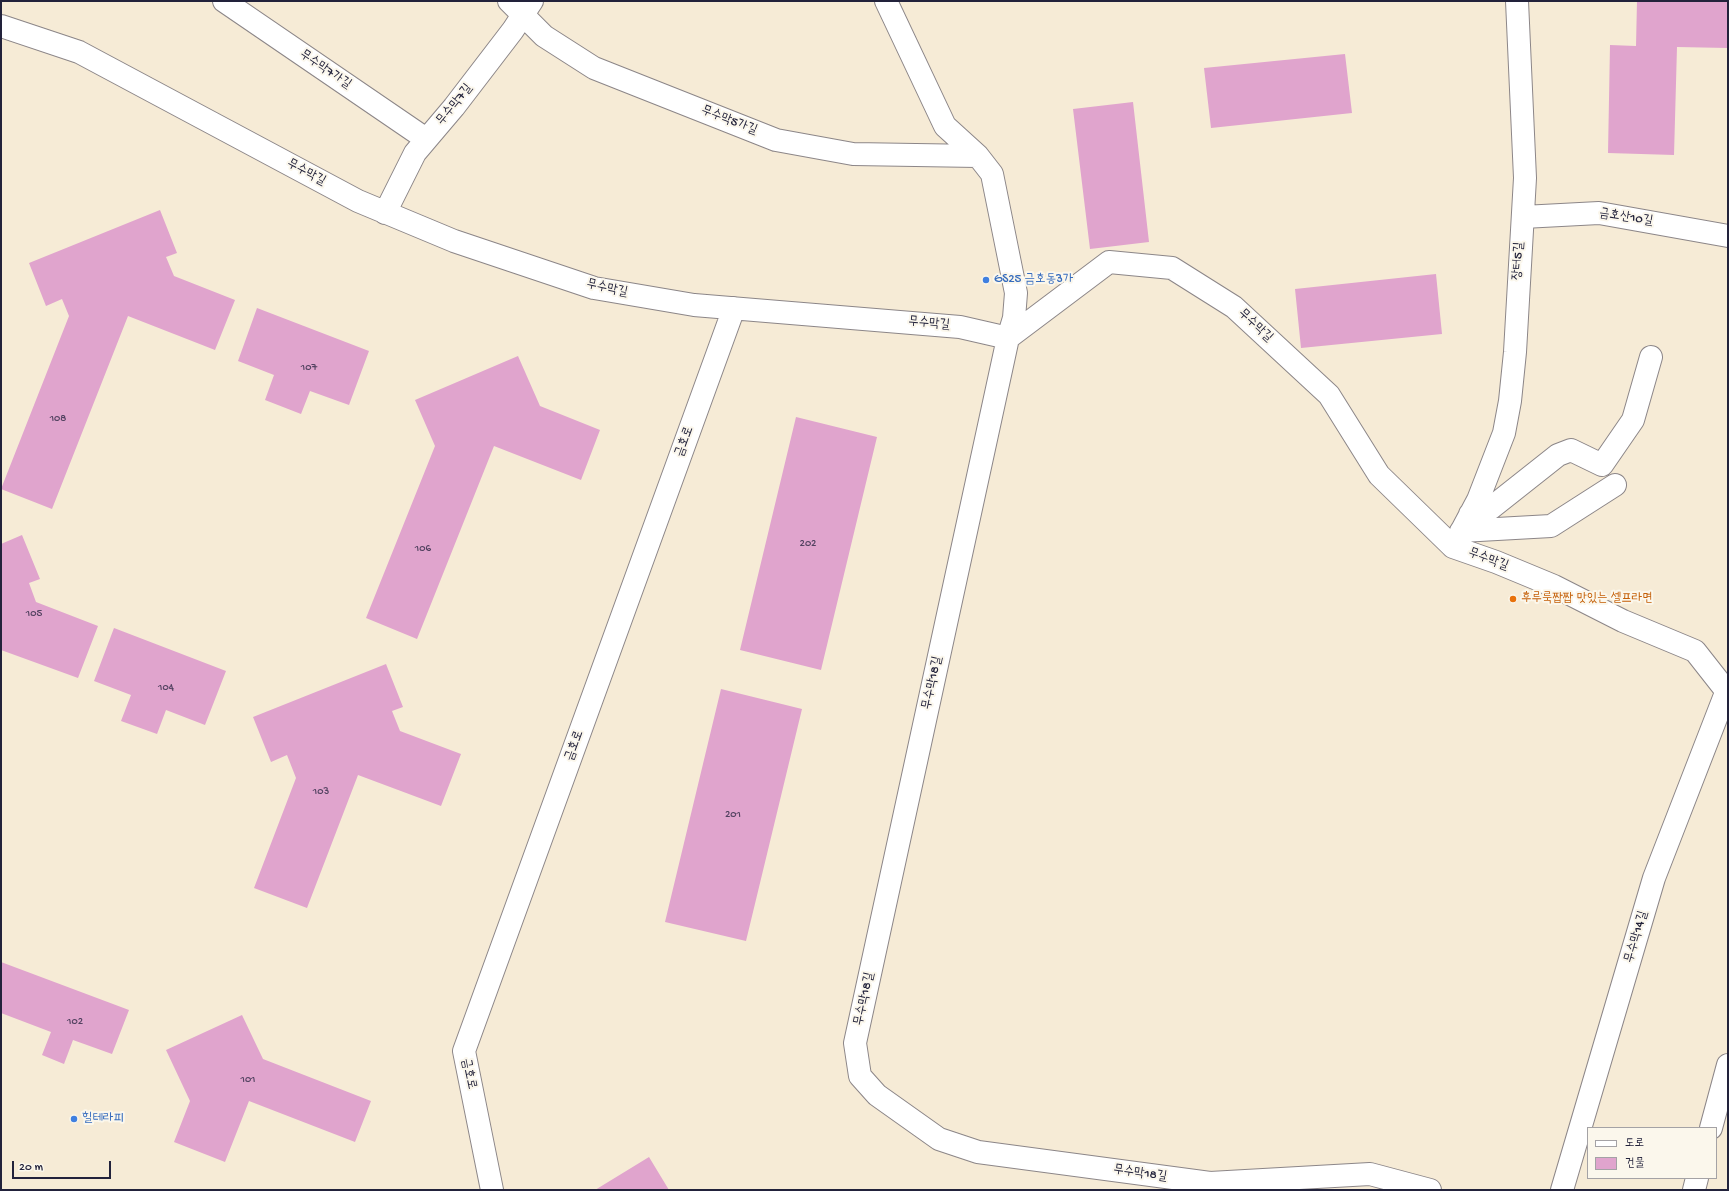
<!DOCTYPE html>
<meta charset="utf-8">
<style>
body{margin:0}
#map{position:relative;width:1729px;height:1191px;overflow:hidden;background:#f6ebd6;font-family:"Gochi Hand","Poor Story",sans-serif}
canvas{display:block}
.frame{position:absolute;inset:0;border:2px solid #22223b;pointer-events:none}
.legend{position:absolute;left:1587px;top:1127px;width:130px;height:52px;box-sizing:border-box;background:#fbf7ec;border:1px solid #a4a2a5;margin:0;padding:5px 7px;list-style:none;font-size:12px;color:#22223b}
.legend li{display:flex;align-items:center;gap:8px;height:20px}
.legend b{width:20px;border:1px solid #a4a2a5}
.scale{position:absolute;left:12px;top:1161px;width:99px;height:18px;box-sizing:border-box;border:2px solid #22223b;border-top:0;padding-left:5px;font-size:12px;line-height:14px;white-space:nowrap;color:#22223b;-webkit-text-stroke:3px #fbf7ec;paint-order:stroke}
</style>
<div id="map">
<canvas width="1729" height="1191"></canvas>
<div class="frame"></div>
<ul class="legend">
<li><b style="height:5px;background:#fff"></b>도로</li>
<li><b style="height:11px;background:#e0a4cd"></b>건물</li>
</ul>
<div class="scale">20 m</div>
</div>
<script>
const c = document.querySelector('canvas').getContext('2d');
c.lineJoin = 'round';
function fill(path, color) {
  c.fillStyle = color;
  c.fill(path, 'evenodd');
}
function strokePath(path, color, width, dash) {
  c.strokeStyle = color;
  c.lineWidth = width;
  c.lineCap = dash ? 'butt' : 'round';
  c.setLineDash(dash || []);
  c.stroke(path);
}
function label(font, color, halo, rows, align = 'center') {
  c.font = font + ' "Gochi Hand","Poor Story",sans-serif';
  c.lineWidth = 4;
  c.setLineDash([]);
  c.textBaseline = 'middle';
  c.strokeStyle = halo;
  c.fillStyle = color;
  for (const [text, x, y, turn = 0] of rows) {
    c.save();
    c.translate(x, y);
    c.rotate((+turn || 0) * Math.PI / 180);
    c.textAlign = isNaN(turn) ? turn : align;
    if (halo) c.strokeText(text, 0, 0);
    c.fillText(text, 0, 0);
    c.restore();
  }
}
const building = new Path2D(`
 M 1637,1 L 1728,1 L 1728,48 L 1677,47 L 1674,155 L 1608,153 L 1610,45 L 1636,46 Z
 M 1345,54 L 1352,113 L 1211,128 L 1204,68 Z
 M 1133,102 L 1149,242 L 1090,249 L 1073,109 Z
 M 160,210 L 177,253 L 166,257 L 174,276 L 235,300 L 215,350 L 128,316 L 52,509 L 1,489 L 69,316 L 62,299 L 46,306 L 29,263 Z
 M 1436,274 L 1442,334 L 1301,348 L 1295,289 Z
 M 257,308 L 369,351 L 349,405 L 310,391 L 301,414 L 265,400 L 274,375 L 238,361 Z
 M 518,356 L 540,406 L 600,430 L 581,480 L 494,446 L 417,639 L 366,618 L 435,446 L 415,400 Z
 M 796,417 L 877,437 L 821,670 L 740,650 Z
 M 22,535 L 40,579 L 29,583 L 36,602 L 98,626 L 78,678 L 1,650 L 1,544 Z
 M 114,628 L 226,671 L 205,725 L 166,710 L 157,734 L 121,721 L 131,695 L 94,681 Z
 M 386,664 L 403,707 L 392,711 L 400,731 L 461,754 L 441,806 L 358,775 L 307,908 L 254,888 L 296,778 L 287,755 L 271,762 L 253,717 Z
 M 721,689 L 802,709 L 746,941 L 665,922 Z
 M 1,962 L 129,1010 L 112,1054 L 73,1040 L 64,1064 L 42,1055 L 51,1032 L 1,1013 Z
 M 242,1015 L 263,1059 L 371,1101 L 355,1142 L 249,1101 L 225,1162 L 174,1142 L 190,1101 L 166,1050 Z
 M 649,1157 L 669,1190 L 595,1190 Z`);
const minor = new Path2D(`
 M 224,1 L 426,139
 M 509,1 L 544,36 L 594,68 L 776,140 L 853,154 L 978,156
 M 886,1 L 945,126 L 978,156 L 992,174 L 1016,293 L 1014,318 L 1008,338 L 855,1043 L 860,1076 L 877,1095 L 939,1139 L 978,1152 L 1210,1183 L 1370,1174 L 1430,1190
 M 1,26 L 79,52 L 358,201 L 454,241 L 594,288 L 694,305 L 960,327 L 1008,338 L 1109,262 L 1172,268 L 1234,307 L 1329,395 L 1379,475 L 1453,547 L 1496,562 L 1554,586 L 1623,621 L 1695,651 L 1728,693
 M 385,213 L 415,153 L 454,107 L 513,30 L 532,1
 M 1523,217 L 1599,213 L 1728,236
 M 1470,514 L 1491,508 L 1558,455 L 1571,450 L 1602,465 L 1633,420 L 1651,357
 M 1461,531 L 1551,526 L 1615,485
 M 1453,547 L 1478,500 L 1504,433 L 1510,401 L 1515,352 L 1525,178 L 1517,1
 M 1711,1128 L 1728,1065
 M 492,1190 L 464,1051 L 734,308
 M 1562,1190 L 1654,878 L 1727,690
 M 1694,1190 L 1697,1178`);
const markers = [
 [986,280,4,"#3f7fe0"],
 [1513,599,4,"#e8710a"],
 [74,1119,4,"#3f7fe0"]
];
const numberNames = [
 ["107",309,368],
 ["108",58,419],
 ["202",808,544],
 ["106",423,549],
 ["105",34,614],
 ["104",166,688],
 ["103",321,792],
 ["201",733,815],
 ["102",75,1022],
 ["101",248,1080]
];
const streetNames = [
 ["무수막7가길",325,70,34],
 ["무수막7길",455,105,-51],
 ["무수막5가길",729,121,21],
 ["무수막길",306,173,28],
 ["금호산10길",1626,218,9],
 ["장터5길",1519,261,-86],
 ["무수막길",607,289,12],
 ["무수막길",929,324,5],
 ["무수막길",1255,326,43],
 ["금호로",685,442,-70],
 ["무수막길",1488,560,20],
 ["무수막18길",933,683,-78],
 ["금호로",575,746,-70],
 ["무수막14길",1637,937,-74],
 ["무수막18길",865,999,-78],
 ["금호로",468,1074,78],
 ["무수막18길",1140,1174,8]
];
const shopNames = [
 ["GS25 금호동3가",994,280],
 ["힐테라피",82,1119]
];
const foodNames = [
 ["후루룩짭짭 맛있는 셀프라면",1521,599]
];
fill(building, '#e0a4cd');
strokePath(minor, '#8c8688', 24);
strokePath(minor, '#fff', 22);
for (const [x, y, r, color] of markers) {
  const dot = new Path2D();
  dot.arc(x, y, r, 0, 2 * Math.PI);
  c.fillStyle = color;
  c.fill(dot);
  strokePath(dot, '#fbf7ec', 1.5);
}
label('11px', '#524260', null, numberNames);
label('13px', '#22223b', '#fbf7ec', streetNames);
label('13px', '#366cbe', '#fbf7ec', shopNames, 'left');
label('13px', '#c56008', '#fbf7ec', foodNames, 'left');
</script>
